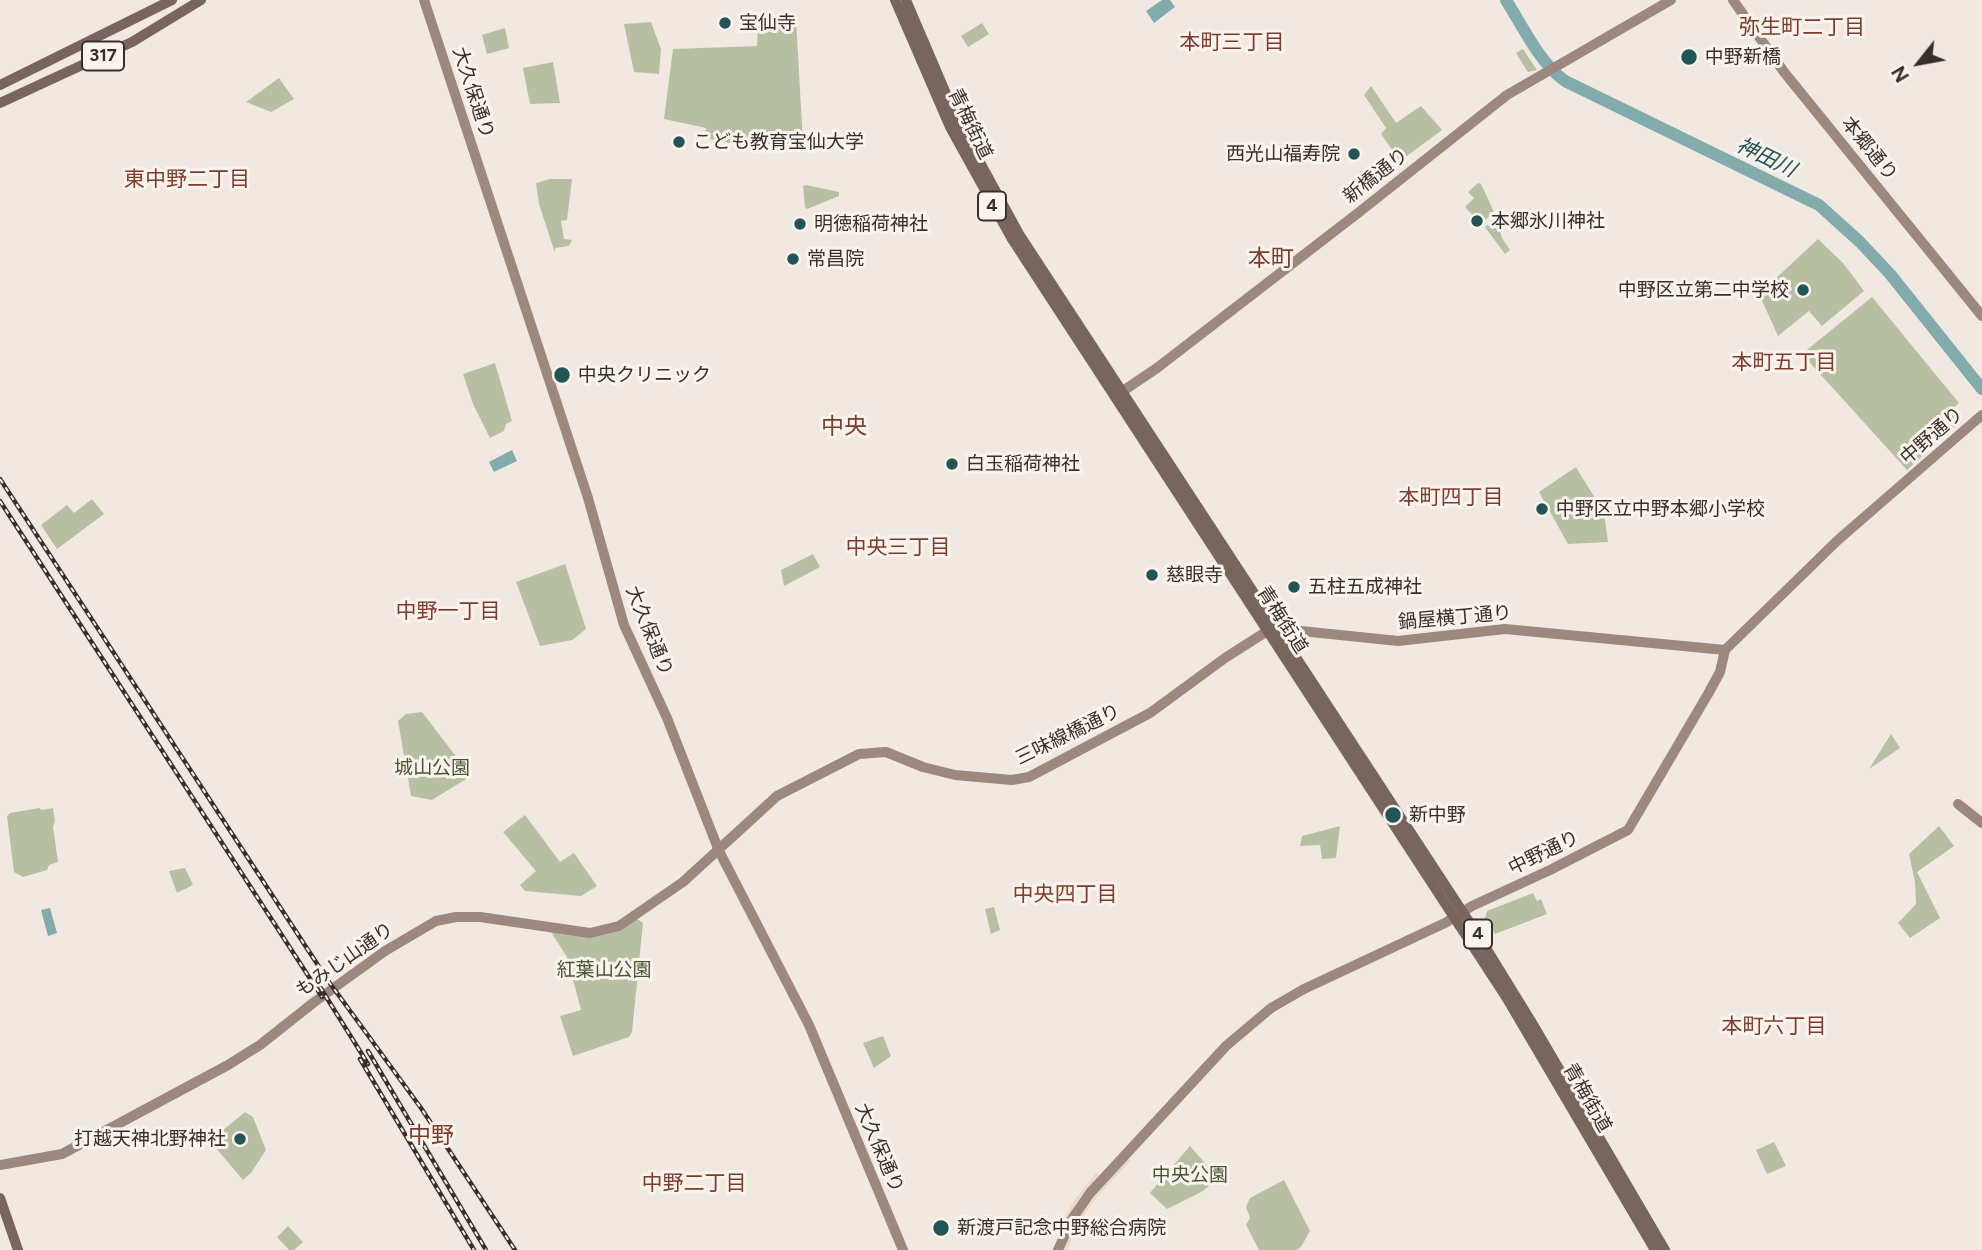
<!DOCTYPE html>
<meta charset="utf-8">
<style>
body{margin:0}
#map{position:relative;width:1982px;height:1250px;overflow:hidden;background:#f1e9e1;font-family:Figtree,sans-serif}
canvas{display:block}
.north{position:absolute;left:1884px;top:28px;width:70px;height:70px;-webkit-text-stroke:5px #f9f3ed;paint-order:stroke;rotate:239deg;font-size:19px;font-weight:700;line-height:28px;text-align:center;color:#382e2b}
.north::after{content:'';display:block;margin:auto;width:24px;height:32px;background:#382e2b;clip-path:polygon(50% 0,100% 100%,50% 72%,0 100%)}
</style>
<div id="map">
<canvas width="1982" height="1250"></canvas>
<div class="north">N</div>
</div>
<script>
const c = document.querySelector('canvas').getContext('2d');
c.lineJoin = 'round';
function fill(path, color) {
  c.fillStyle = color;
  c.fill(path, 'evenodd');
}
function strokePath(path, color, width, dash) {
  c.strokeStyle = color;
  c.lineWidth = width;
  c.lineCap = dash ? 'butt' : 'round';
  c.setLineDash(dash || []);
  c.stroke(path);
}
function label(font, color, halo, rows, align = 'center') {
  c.font = font + ' Figtree,"Noto Sans JP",sans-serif';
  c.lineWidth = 6;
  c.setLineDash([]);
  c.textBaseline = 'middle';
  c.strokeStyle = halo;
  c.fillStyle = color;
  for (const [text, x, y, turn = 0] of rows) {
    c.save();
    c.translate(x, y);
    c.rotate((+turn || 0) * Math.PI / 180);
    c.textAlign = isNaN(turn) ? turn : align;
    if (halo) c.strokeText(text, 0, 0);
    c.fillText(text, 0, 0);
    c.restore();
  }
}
const green = new Path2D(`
 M 796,19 L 803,144 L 750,144 L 750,147 L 705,138 L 706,128 L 664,119 L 673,49 L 757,46 L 758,28 Z
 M 651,22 L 661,49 L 659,74 L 634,72 L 624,24 Z
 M 982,23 L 989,34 L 968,47 L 961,36 Z
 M 505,28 L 509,48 L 487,54 L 482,35 Z
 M 1523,49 L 1537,70 L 1528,72 L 1516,53 Z
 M 553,62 L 560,103 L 530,104 L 523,68 Z
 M 279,78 L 294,99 L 271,112 L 246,102 Z
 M 1371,86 L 1396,123 L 1421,106 L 1442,130 L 1400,161 L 1381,134 L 1386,128 L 1364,95 Z
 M 550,179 L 572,179 L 567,220 L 561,221 L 564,239 L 572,240 L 569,246 L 555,248 L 555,253 L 539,204 L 536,183 Z
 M 1478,183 L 1481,184 L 1494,212 L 1481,224 L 1465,207 L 1474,198 L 1468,192 Z
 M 806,185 L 839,192 L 839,196 L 807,209 L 805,207 L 803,186 Z
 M 1496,217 L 1502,238 L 1510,250 L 1505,254 L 1485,227 Z
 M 1818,239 L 1843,263 L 1864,291 L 1822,326 L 1809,311 L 1778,336 L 1759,294 Z
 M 1872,297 L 1959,403 L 1951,410 L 1961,423 L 1952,428 L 1907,470 L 1802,354 Z
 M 495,363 L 512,421 L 506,424 L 504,431 L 490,438 L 473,404 L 463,374 Z
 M 1576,467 L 1604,513 L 1608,542 L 1568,544 L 1539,492 Z
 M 92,499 L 104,514 L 57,549 L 41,525 L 67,505 L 74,513 Z
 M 813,554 L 820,567 L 784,586 L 781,570 Z
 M 565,564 L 586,629 L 572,640 L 540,646 L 516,582 Z
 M 422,712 L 471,776 L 432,800 L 411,796 L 398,721 L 406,714 Z
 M 1891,734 L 1900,748 L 1869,769 Z
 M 39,808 L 42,810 L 53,808 L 55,821 L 53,827 L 58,862 L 49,865 L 47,870 L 23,877 L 14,872 L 7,816 L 10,813 Z
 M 525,815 L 560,862 L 574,853 L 597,886 L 581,896 L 525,891 L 520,885 L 536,871 L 503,832 Z
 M 1340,826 L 1336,858 L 1322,859 L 1320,845 L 1300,846 L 1302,836 Z
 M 1939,826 L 1954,846 L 1917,872 L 1940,918 L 1910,938 L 1898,923 L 1916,904 L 1915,882 L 1909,854 Z
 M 185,868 L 193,885 L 177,893 L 169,871 Z
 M 1533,893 L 1537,901 L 1541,899 L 1547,914 L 1495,934 L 1492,929 L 1487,932 L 1483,925 L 1487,911 Z
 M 994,907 L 1000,930 L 991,934 L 985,909 Z
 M 637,919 L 643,923 L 632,1032 L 629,1037 L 573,1056 L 560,1016 L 581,1010 L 567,957 L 551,932 C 591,937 601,940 637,919 Z
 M 883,1036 L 891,1056 L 874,1068 L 863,1043 Z
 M 245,1112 L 253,1117 L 266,1150 L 251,1173 L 243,1180 L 210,1141 Z
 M 1774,1142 L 1786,1166 L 1767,1174 L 1756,1150 Z
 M 1190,1146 L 1218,1178 L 1203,1191 L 1167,1209 L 1150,1193 Z
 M 1284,1180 L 1310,1231 L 1301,1247 L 1296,1250 L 1259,1250 L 1246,1225 L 1250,1218 L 1246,1207 L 1250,1198 Z
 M 288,1226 L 303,1242 L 294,1250 L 289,1250 L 277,1237 Z`);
const plaza = new Path2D(`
 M 1128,1159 L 1131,1160 L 1092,1203 L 1078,1225 L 1067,1250 L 1064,1250 L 1076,1221 L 1096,1193 Z
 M 1098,1171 L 1099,1175 L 1079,1199 L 1062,1228 L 1058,1229 L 1075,1199 Z`);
const water = new Path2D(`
 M 1162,0 L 1170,0 L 1175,7 L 1154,23 L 1146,11 Z
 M 512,450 L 517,461 L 494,472 L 489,462 Z
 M 50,908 L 57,933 L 48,936 L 41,910 Z`);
const river = new Path2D(`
 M 1506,0 C 1523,27 1539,62 1565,81 L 1819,205 L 1860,242 L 1890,274 L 1982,389`);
const secondary = new Path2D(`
 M 424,0 L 588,498 L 624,625 L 667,718 L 719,851 L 809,1025 L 903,1250
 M 1733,0 L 1784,72 L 1982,316
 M 1117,395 L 1157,368 L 1358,213 L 1507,95 L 1671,0
 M 1958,804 L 1982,823
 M 0,1165 L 62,1154 L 228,1065 L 260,1045 L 313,1003 L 385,951 L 436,921 L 456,917 L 480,917 L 590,933 L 619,926 L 683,882 L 777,796 L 859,754 L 886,752 L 923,767 L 955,775 L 1012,780 L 1029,777 L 1150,713 L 1225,658 L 1272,628 L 1398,641 L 1505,629 L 1725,650
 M 1058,1250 L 1072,1219 L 1090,1193 L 1226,1046 L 1271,1008 L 1304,989 L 1445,923 L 1472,906 L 1550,870 L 1628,830 L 1708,694 L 1720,672 L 1725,650 L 1838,540 L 1982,415`);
const primary = new Path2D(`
 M 895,0 L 950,127 L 1012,239 L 1506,997 L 1655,1250
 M 906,0 L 959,124 L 1019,234 L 1483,943 L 1534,1026 L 1665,1250
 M 0,85 L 172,0
 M 0,103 L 132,42 L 201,0
 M 0,1198 L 18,1250`);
const rail = new Path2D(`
 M 0,479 L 329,982 L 421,1108 L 515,1250
 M 0,501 L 322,997
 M 320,987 L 368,1064
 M 368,1051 L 486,1250
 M 360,1059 L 474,1250`);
const markers = [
 [725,23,7,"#245556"],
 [1689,57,9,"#245556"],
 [679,142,7,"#245556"],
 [1354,154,7,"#245556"],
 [1477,221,7,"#245556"],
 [800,224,7,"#245556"],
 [793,259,7,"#245556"],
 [1803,290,7,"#245556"],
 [562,375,9,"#245556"],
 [952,464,7,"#245556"],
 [1542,509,7,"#245556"],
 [1152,575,7,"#245556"],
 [1294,587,7,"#245556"],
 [1393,815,9,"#245556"],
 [240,1139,7,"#245556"],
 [941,1228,9,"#245556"]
];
const shields = [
 [103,56,42],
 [992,206,28],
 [1478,934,28]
];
const shieldNames = [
 ["317",103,56],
 ["4",992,206],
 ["4",1478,934]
];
const poiNames = [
 ["宝仙寺",739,23],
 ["中野新橋",1705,57],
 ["こども教育宝仙大学",693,142],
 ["西光山福寿院",1340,154,"right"],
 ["本郷氷川神社",1491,221],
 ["明徳稲荷神社",814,224],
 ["常昌院",807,259],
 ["中野区立第二中学校",1789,290,"right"],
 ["中央クリニック",578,375],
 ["白玉稲荷神社",966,464],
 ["中野区立中野本郷小学校",1556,509],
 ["慈眼寺",1166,575],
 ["五柱五成神社",1308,587],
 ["新中野",1409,815],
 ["打越天神北野神社",226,1139,"right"],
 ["新渡戸記念中野総合病院",957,1228]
];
const streetNames = [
 ["大久保通り",473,93,72],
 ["青梅街道",970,124,64],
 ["本郷通り",1869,149,51],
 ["新橋通り",1376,176,-38],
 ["中野通り",1932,436,-41],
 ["鍋屋横丁通り",1455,618,-5],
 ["青梅街道",1282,620,57],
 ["大久保通り",649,631,68],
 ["三味線橋通り",1068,735,-26],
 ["中野通り",1544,853,-26],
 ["もみじ山通り",345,960,-35],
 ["青梅街道",1587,1098,60],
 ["大久保通り",879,1148,67]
];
const parkNames = [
 ["城山公園",432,768],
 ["紅葉山公園",604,970],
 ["中央公園",1190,1175]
];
const neighbourhoodNames = [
 ["弥生町二丁目",1802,28],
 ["本町三丁目",1232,43],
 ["東中野二丁目",187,180],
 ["本町五丁目",1784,363],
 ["本町四丁目",1451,498],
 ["中央三丁目",898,548],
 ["中野一丁目",448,612],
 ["中央四丁目",1065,895],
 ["本町六丁目",1774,1027],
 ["中野二丁目",694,1184]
];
const waterNames = [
 ["神田川",1766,158,26]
];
const quarterNames = [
 ["本町",1271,259],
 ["中央",844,427],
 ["中野",431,1136]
];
fill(green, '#b7bfa2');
fill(plaza, '#e8d9c9');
fill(water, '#82acab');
strokePath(river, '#82acab', 12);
strokePath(secondary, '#9c887f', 10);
strokePath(primary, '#78655e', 10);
strokePath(rail, '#382e2b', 4.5);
strokePath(rail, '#f9f3ed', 2, [5]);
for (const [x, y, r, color] of markers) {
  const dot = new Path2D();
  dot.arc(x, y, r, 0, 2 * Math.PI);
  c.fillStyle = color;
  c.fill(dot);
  strokePath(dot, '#f9f3ed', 2.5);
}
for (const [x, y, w] of shields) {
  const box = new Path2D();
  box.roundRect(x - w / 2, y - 14.5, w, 29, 5);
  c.fillStyle = '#f9f3ed';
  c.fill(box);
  strokePath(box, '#382e2b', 2);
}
label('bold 18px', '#382e2b', null, shieldNames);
label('19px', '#382e2b', '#f9f3ed', poiNames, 'left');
label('19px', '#382e2b', '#f9f3ed', streetNames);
label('19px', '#495431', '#f9f3ed', parkNames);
label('21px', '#7f3b2b', '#f9f3ed', neighbourhoodNames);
label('italic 21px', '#245556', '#f9f3ed', waterNames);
label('23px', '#7f3b2b', '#f9f3ed', quarterNames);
</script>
